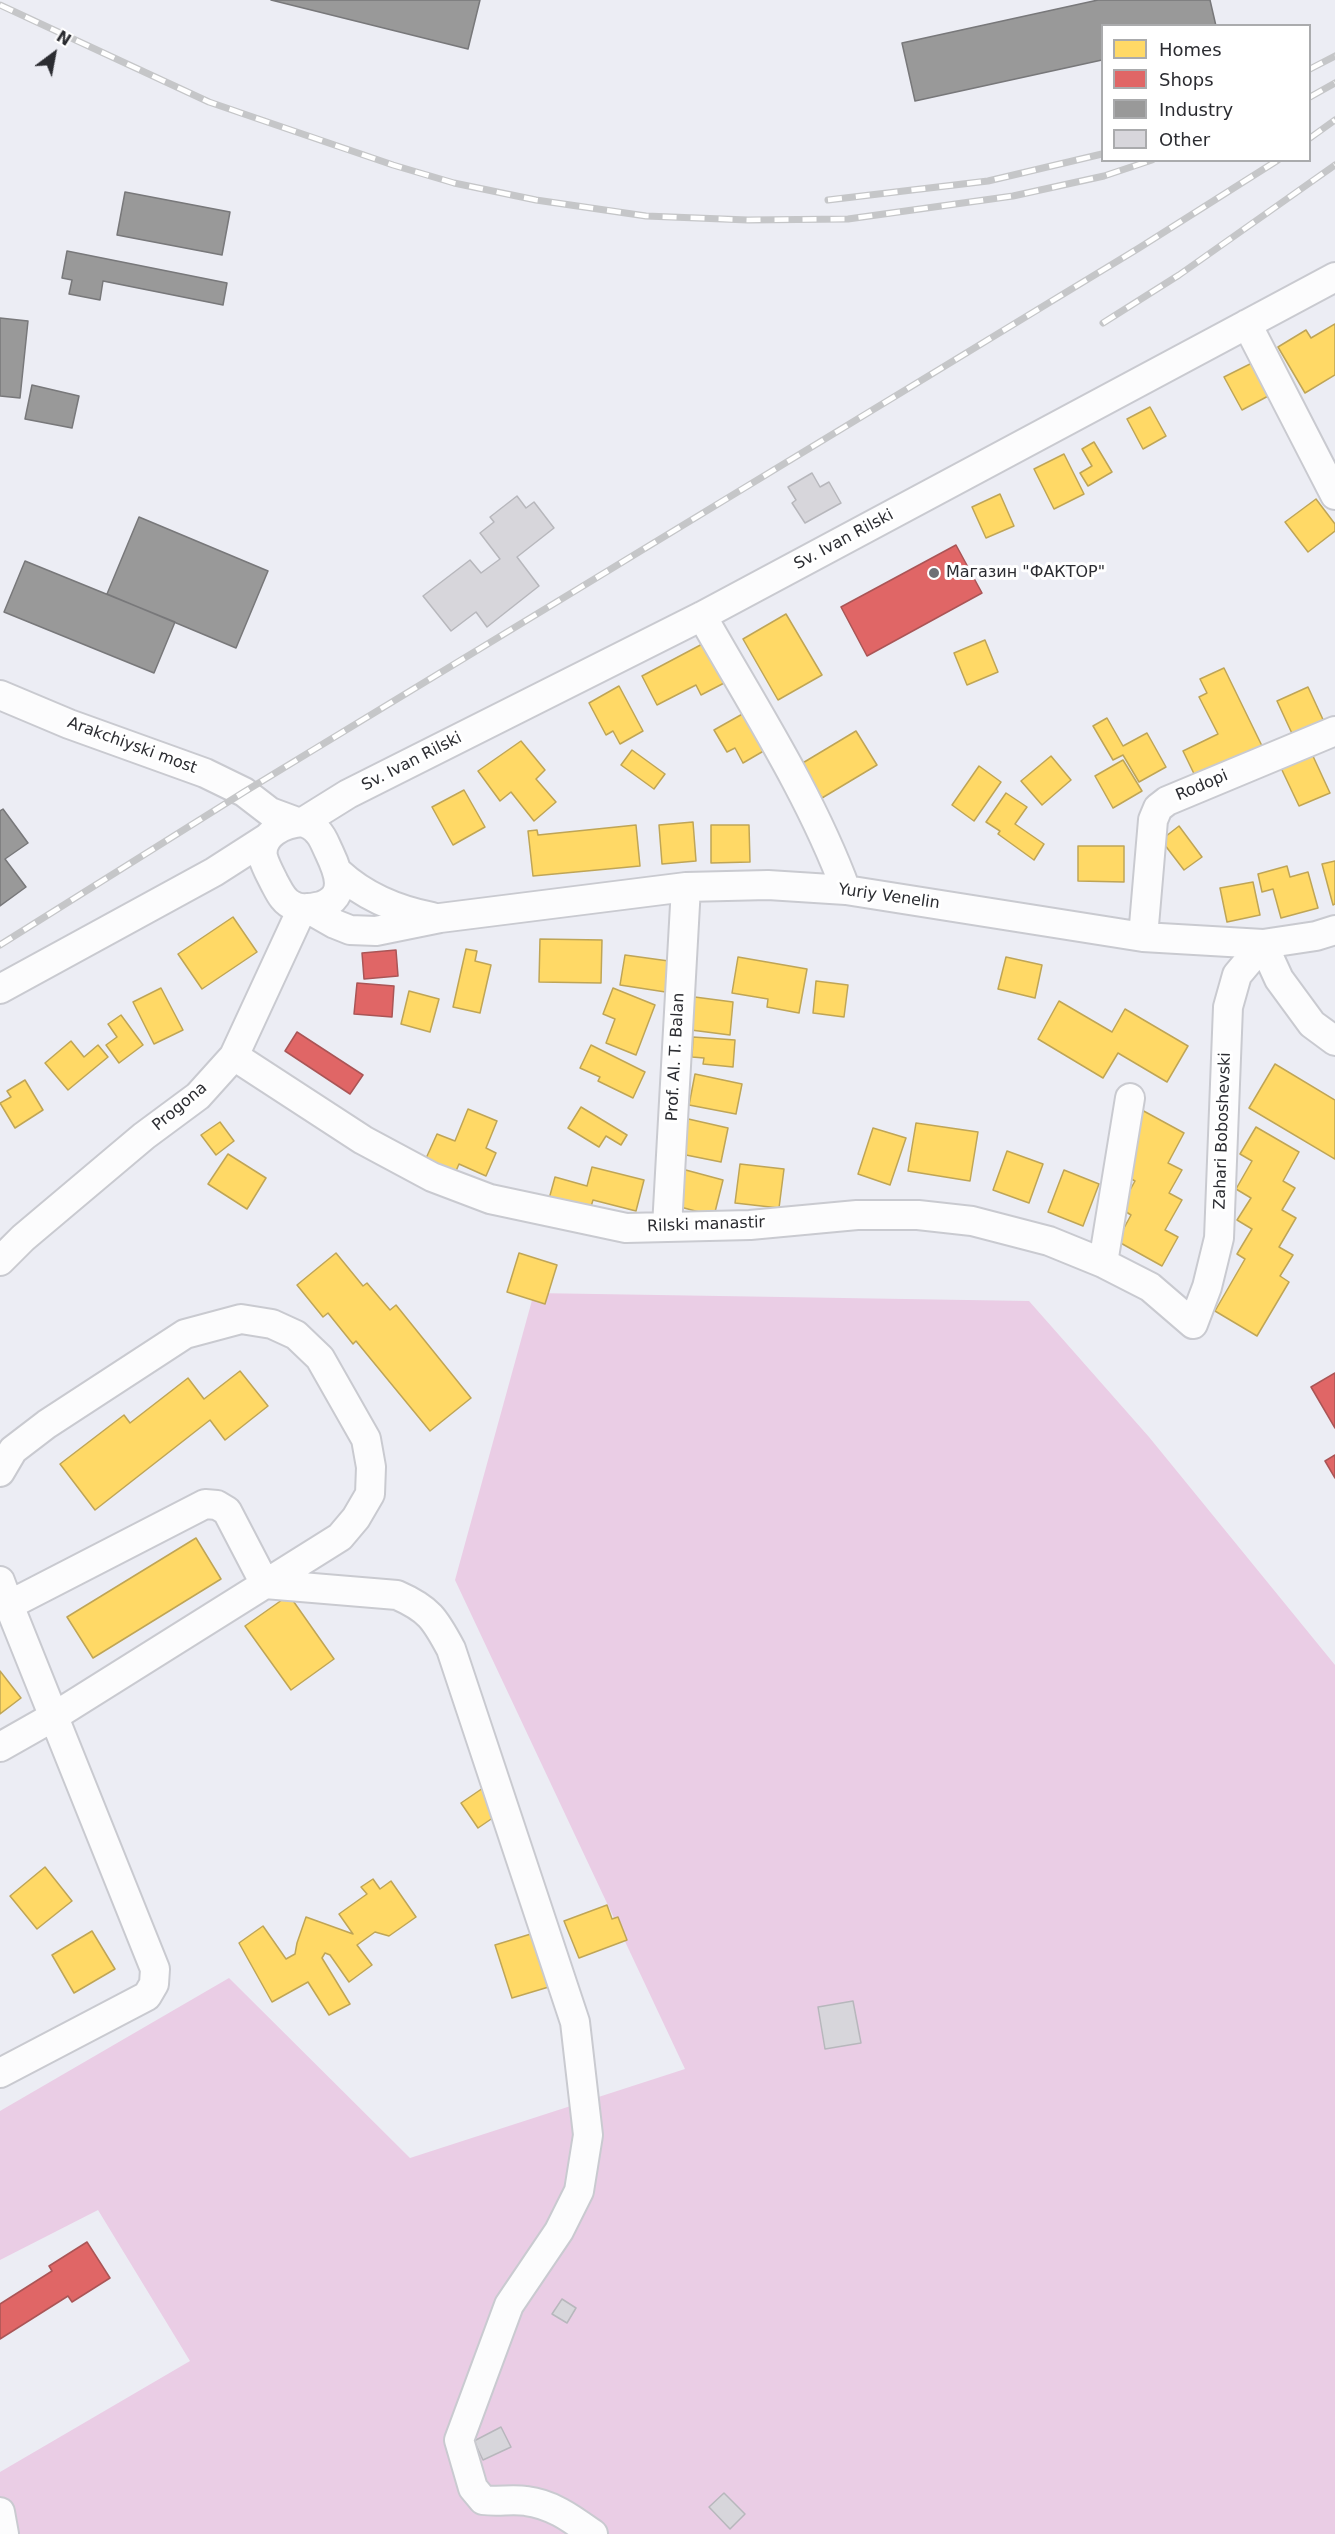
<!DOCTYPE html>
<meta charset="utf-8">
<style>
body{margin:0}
#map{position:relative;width:1335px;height:2534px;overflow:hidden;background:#ecedf4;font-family:"DejaVu Sans",sans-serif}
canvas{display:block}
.legend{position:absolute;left:1101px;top:24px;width:210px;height:138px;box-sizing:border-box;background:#fff;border:2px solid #aaabad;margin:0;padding:8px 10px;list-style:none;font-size:18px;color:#2b2c31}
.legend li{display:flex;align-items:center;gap:12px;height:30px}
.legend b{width:30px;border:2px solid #aaabad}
.north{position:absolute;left:24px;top:24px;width:60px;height:60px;-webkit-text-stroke:4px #fff;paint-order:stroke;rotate:32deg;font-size:16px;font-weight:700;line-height:24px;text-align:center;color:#2b2c31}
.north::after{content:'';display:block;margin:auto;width:21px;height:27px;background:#2b2c31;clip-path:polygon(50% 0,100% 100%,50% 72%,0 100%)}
</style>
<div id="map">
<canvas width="1335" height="2534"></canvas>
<ul class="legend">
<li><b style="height:16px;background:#ffd966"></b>Homes</li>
<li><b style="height:16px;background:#e06666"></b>Shops</li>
<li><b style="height:16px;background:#999"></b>Industry</li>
<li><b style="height:16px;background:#d7d6db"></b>Other</li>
</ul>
<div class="north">N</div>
</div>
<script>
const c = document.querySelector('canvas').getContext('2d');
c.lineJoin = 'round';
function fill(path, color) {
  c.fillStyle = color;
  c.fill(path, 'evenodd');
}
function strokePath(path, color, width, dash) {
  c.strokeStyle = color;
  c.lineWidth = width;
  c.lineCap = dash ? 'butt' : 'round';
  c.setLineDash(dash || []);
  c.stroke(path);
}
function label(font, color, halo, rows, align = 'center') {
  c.font = font + ' "DejaVu Sans",sans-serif';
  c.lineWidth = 6;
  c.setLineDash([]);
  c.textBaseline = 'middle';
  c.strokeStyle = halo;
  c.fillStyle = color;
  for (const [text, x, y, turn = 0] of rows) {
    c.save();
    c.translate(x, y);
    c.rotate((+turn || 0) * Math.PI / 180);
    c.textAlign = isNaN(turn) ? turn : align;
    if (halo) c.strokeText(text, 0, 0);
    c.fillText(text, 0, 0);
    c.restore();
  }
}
const green = new Path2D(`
 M 534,1293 L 1029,1301 L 1149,1437 L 1335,1665 L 1335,2534 L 4,2534 L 0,2512 L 0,2472 L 190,2361 L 98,2210 L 0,2260 L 0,2111 L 229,1978 L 410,2158 L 685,2069 L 455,1580 Z`);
const homes = new Path2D(`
 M 1335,324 L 1335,375 L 1305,393 L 1278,347 L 1306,330 L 1311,338 Z
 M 1254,362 L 1272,394 L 1242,410 L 1224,377 Z
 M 1150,407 L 1166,436 L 1143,449 L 1127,419 Z
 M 1094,442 L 1112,472 L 1088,486 L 1080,473 L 1092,466 L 1082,449 Z
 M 1064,454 L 1084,494 L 1054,509 L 1034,469 Z
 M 1000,494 L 1014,526 L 986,538 L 972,507 Z
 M 1316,499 L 1335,524 L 1335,531 L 1308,552 L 1285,522 Z
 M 786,614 L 822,675 L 778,700 L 743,639 Z
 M 985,640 L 998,672 L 967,685 L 954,653 Z
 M 708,641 L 728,681 L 701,695 L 696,685 L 657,705 L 642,676 Z
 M 1224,668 L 1264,750 L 1198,782 L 1183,751 L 1218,734 L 1199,697 L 1207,693 L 1200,679 Z
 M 619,686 L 643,731 L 620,744 L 613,731 L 606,735 L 589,703 Z
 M 1308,687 L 1326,726 L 1295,740 L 1277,701 Z
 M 746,712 L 767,749 L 743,763 L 735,748 L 727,752 L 714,730 Z
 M 1107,718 L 1123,746 L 1147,733 L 1166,767 L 1139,782 L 1123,755 L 1113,760 L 1093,726 Z
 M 856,731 L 877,765 L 822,798 L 801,764 Z
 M 521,741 L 545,770 L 536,779 L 556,802 L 534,821 L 511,792 L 500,801 L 478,771 Z
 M 632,750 L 665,774 L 654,789 L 621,765 Z
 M 1312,754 L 1330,793 L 1299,806 L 1281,768 Z
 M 1051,756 L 1071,780 L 1042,805 L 1021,781 Z
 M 1123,760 L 1142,791 L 1113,808 L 1095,776 Z
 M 979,766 L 1001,782 L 974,821 L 952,805 Z
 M 464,790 L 485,827 L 453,845 L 432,807 Z
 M 1006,793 L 1027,807 L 1015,824 L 1044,844 L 1034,860 L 998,834 L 1000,831 L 986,822 Z
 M 693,822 L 696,861 L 662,864 L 659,825 Z
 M 636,825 L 640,866 L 533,876 L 528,831 L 537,830 L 538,835 Z
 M 711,825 L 749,825 L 750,862 L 711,863 Z
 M 1179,826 L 1202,857 L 1184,870 L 1161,840 Z
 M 1078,846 L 1124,846 L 1124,882 L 1078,881 Z
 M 1335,861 L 1335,904 L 1333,905 L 1322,864 Z
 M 1287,866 L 1290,877 L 1308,872 L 1318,908 L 1281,918 L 1273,889 L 1262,892 L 1258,874 Z
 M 1253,882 L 1260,915 L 1227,922 L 1220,888 Z
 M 233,917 L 257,952 L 202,989 L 178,954 Z
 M 540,939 L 602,940 L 601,983 L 539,982 Z
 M 466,949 L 477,951 L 475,961 L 491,965 L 480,1013 L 453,1007 Z
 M 625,955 L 676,962 L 672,993 L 620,985 Z
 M 738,957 L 807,969 L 799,1013 L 767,1007 L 768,999 L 732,993 Z
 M 1006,957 L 1042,965 L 1035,998 L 998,989 Z
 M 816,981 L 848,985 L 844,1017 L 813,1013 Z
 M 161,988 L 183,1030 L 154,1044 L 133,1002 Z
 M 613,988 L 655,1005 L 636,1055 L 606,1043 L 615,1019 L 603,1014 Z
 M 409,991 L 439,999 L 430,1032 L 401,1024 Z
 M 687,996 L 733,1002 L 730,1035 L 683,1029 Z
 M 1059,1001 L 1112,1032 L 1125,1009 L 1188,1046 L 1167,1082 L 1118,1053 L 1103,1078 L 1038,1039 Z
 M 121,1015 L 143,1045 L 119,1063 L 106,1045 L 117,1037 L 108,1024 Z
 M 693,1037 L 735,1040 L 733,1067 L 703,1064 L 704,1058 L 692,1057 Z
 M 71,1041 L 84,1057 L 98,1045 L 108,1057 L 68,1090 L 45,1063 Z
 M 591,1045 L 645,1072 L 633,1098 L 598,1081 L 600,1077 L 580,1068 Z
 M 1275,1064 L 1335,1100 L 1335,1159 L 1249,1108 Z
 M 695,1074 L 742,1084 L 736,1114 L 689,1105 Z
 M 25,1080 L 43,1110 L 15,1128 L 0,1103 L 11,1097 L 7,1091 Z
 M 581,1107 L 627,1135 L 621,1145 L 606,1136 L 599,1147 L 568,1128 Z
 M 468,1109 L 497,1121 L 486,1148 L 496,1153 L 486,1176 L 459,1164 L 453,1178 L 423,1165 L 437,1134 L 455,1141 Z
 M 1140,1109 L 1184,1133 L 1168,1163 L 1182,1170 L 1169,1193 L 1182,1200 L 1165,1230 L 1178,1237 L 1162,1266 L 1117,1241 L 1131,1215 L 1120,1208 L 1135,1181 L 1121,1173 L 1137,1143 L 1125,1136 Z
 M 684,1118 L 728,1128 L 721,1162 L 676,1153 Z
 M 220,1122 L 234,1141 L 216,1155 L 201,1135 Z
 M 916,1123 L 978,1132 L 970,1181 L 908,1171 Z
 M 1256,1127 L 1299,1152 L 1283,1181 L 1295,1188 L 1282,1210 L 1296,1218 L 1279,1247 L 1293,1255 L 1280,1276 L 1289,1282 L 1257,1336 L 1215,1311 L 1245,1259 L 1237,1254 L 1252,1229 L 1237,1220 L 1251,1198 L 1236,1189 L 1252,1161 L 1240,1154 Z
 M 873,1128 L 906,1138 L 890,1185 L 858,1174 Z
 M 1007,1151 L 1043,1164 L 1029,1203 L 993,1190 Z
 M 228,1154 L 266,1178 L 247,1209 L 208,1184 Z
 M 740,1164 L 784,1169 L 779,1208 L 735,1203 Z
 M 592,1167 L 644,1180 L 636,1211 L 593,1200 L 590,1210 L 549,1199 L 555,1177 L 587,1186 Z
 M 682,1169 L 723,1180 L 714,1216 L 673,1205 Z
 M 1064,1170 L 1099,1184 L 1083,1226 L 1048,1212 Z
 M 336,1253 L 363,1286 L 367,1283 L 390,1310 L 396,1305 L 471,1398 L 430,1431 L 356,1341 L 353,1344 L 328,1313 L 323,1317 L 297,1285 Z
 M 519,1253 L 557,1265 L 545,1304 L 507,1292 Z
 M 240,1371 L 268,1406 L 225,1440 L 210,1420 L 95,1510 L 60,1464 L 124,1415 L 130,1423 L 188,1378 L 204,1399 Z
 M 196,1538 L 221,1579 L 93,1658 L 67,1617 Z
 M 289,1595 L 334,1659 L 291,1690 L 245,1626 Z
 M 0,1671 L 21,1698 L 0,1714 Z
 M 483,1788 L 500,1813 L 478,1828 L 461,1803 Z
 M 45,1867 L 72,1901 L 37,1929 L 10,1896 Z
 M 373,1879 L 380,1889 L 391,1881 L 416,1917 L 389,1936 L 375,1932 L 357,1945 L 372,1965 L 349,1982 L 330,1955 L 325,1953 L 322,1958 L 350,2004 L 329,2015 L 308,1982 L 272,2002 L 239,1943 L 263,1926 L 286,1959 L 295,1954 L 297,1943 L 306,1917 L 353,1934 L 339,1914 L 367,1894 L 361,1887 Z
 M 607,1905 L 612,1919 L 618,1917 L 627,1940 L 579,1958 L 564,1921 Z
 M 92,1931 L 115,1969 L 74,1993 L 52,1955 Z
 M 534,1933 L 552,1986 L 512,1998 L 495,1945 Z`);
const shops = new Path2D(`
 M 956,545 L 982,593 L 867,656 L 841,607 Z
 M 396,950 L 398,976 L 364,979 L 362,953 Z
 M 357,983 L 394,986 L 392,1017 L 354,1014 Z
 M 297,1032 L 363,1075 L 350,1094 L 285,1051 Z
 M 1335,1373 L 1335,1428 L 1311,1387 Z
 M 1335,1455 L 1335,1478 L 1325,1461 Z
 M 87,2242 L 110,2278 L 72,2302 L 68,2296 L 0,2339 L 0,2304 L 52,2271 L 49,2266 Z`);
const industry = new Path2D(`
 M 271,0 L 480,0 L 468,49 Z
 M 1098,0 L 1210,0 L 1216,26 L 1102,26 L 1102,60 L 915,101 L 902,43 Z
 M 125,192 L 230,212 L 222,255 L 117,235 Z
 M 67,251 L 227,283 L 223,305 L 103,281 L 100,300 L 69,294 L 72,280 L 62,278 Z
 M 0,318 L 28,321 L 20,398 L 0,396 Z
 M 32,385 L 79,396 L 72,428 L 25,419 Z
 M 139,517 L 268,571 L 236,648 L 107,594 Z
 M 25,561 L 175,622 L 154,673 L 4,612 Z
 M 3,809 L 28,843 L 5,859 L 26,887 L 0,906 L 0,811 Z`);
const building = new Path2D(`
 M 812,473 L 820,487 L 829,482 L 841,503 L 805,523 L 792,503 L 796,500 L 788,487 Z
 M 517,496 L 526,508 L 534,502 L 554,528 L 517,557 L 539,586 L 487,627 L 476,612 L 451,631 L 423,596 L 470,560 L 481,573 L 500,559 L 480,533 L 494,522 L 490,517 Z
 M 853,2001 L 861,2043 L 825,2049 L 818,2007 Z
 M 562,2299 L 576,2308 L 567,2323 L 552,2314 Z
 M 501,2427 L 511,2447 L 483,2460 L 474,2441 Z
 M 724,2493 L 745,2514 L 730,2529 L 709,2507 Z`);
const minor = new Path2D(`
 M 1247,324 L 1335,495
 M 702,616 C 753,706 810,793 846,890
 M 0,695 L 69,724 L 205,773 L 244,792 L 270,812 L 297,822
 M 303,822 L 348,794 L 702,616 L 1335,277
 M 303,822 C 308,824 314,827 318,832 C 323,837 326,846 329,852 C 338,871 349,896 321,906 C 312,908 302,910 294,906 C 283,902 279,891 274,882 C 270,874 265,865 263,857 C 259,834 285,823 303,822 Z
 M 339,873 C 365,897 397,910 432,917
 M 307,908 L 335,924 L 350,930 L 376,931 L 440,918 L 686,887 L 768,885 L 846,890 L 1143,937 L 1263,944 L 1316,936 L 1335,930
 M 1143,937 L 1153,820 L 1158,808 L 1167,801 L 1335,731
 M 0,989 L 214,872 L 267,838
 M 234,1056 L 363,1140 L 432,1177 L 490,1199 L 626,1228 L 750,1225 L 857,1215 L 918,1215 L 972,1221 L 1049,1241 L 1103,1263 L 1150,1287 L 1193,1324 L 1207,1287 L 1219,1238 L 1228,1007 L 1237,975 L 1263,944 L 1279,979 L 1312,1024 L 1335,1041
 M 667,1227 L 686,887
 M 0,1261 L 23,1238 L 144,1136 L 198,1096 L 234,1056 L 302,909
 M 1103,1263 L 1130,1098
 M 0,1472 L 13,1450 L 47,1424 L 185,1334 L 241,1319 L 272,1324 L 296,1335 L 320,1358 L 366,1439 L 371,1467 L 370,1494 L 356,1518 L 340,1537 L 53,1717 L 0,1747
 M 0,1581 L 9,1605 L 205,1504 L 217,1505 L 227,1511 L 265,1584
 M 265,1584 L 397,1595 C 429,1609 435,1619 451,1649 L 575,2022 L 588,2135 L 579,2191 L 559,2231 L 509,2305 L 459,2440 L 473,2488 L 483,2500 C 498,2502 512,2499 526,2501 C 552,2504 572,2519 593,2534
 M 0,2073 L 147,1996 L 154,1984 L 155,1969 L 9,1605
 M 0,2512 L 4,2534`);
const rail = new Path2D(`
 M 0,5 L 209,102 L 393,165 L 454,183 L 536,200 L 646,216 L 748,220 L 848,219 L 1013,196 L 1104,176 L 1152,160
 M 1310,69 L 1335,56
 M 1310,97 L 1335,83
 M 1310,138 L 1335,120
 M 828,200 L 988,181 L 1102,154
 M 1103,323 L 1179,275 L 1335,165
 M 0,945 L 244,792 L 1139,248 L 1278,160`);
const markers = [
 [934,573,6,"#6f7075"]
];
const streetNames = [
 ["Sv. Ivan Rilski",844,540,-28],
 ["Arakchiyski most",132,746,20],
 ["Sv. Ivan Rilski",412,762,-27],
 ["Rodopi",1202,786,-23],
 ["Yuriy Venelin",889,897,8],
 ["Prof. Al. T. Balan",676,1057,-87],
 ["Progona",180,1107,-40],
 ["Zahari Boboshevski",1223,1131,-88],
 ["Rilski manastir",706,1225,-2]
];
const poiNames = [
 ["Магазин \"ФАКТОР\"",946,573]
];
fill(green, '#eacde5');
fill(homes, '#ffd966');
strokePath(homes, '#bfa556', 1.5);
fill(shops, '#e06666');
strokePath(shops, '#aa5556', 1.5);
fill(industry, '#999');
strokePath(industry, '#78787a', 1.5);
fill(building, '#d7d6db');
strokePath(building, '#b7b7bc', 1.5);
strokePath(minor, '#c9cad0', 32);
strokePath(minor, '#fcfcfd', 28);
strokePath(rail, '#c5c6c8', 7);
strokePath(rail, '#fff', 4.5, [14]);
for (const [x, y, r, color] of markers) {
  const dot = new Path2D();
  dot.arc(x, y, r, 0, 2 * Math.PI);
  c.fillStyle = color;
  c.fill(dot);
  strokePath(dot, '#fff', 2);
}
label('16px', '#2b2c31', '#fff', streetNames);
label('16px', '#2b2c31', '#fff', poiNames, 'left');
</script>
